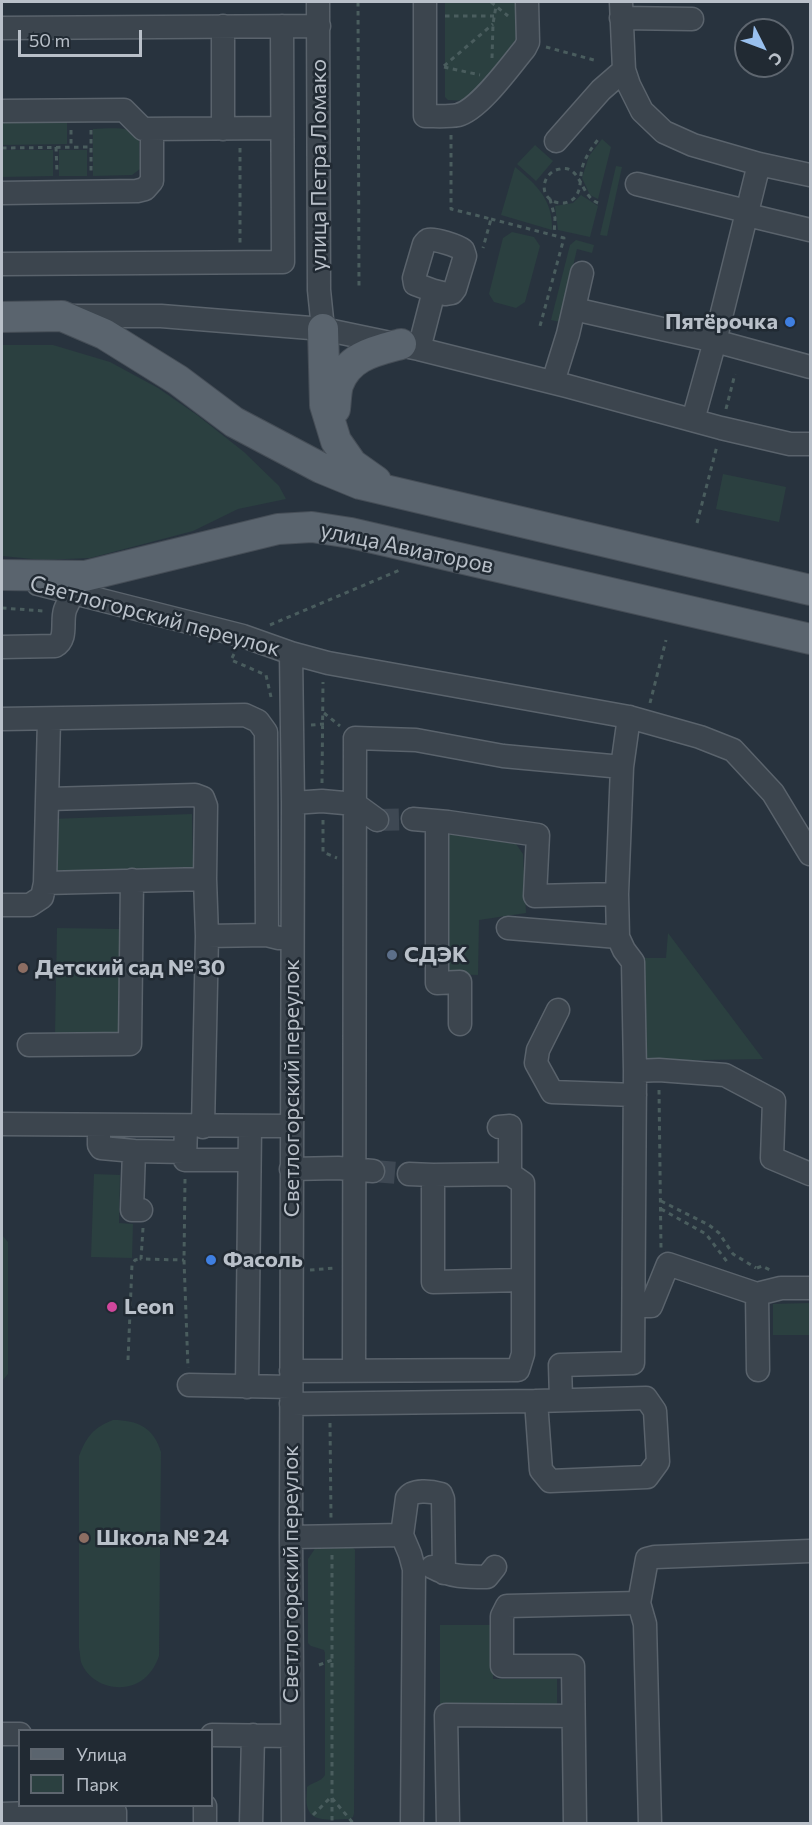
<!DOCTYPE html>
<meta charset="utf-8">
<style>
body{margin:0}
#map{position:relative;width:812px;height:1825px;overflow:hidden;background:#28333e;font-family:Commissioner,sans-serif}
canvas{display:block}
.frame{position:absolute;inset:0;border:3px solid #b9c0c9;pointer-events:none}
.legend{position:absolute;left:18px;top:1729px;width:195px;height:78px;box-sizing:border-box;background:#212a33;border:2px solid #5e666f;margin:0;padding:8px 10px;list-style:none;font-size:18px;color:#b9c0c9}
.legend li{display:flex;align-items:center;gap:12px;height:30px}
.legend b{width:30px;border:2px solid #5e666f}
.north{position:absolute;left:734px;top:18px;width:60px;height:60px;box-sizing:border-box;background:#212a33;border:2px solid #5e666f;border-radius:50%;rotate:132deg;font-size:16px;font-weight:700;line-height:24px;text-align:center;color:#b9c0c9}
.north::after{content:'';display:block;margin:auto;width:21px;height:27px;background:#99c0ee;clip-path:polygon(50% 0,100% 100%,50% 72%,0 100%)}
.scale{position:absolute;left:18px;top:30px;width:124px;height:27px;box-sizing:border-box;border:3px solid #b9c0c9;border-top:0;padding-left:8px;font-size:18px;line-height:21px;white-space:nowrap;color:#b9c0c9;-webkit-text-stroke:4px #212a33;paint-order:stroke}
</style>
<div id="map">
<canvas width="812" height="1825"></canvas>
<div class="frame"></div>
<ul class="legend">
<li><b style="height:8px;background:#5a646e"></b>Улица</li>
<li><b style="height:16px;background:#2b4040"></b>Парк</li>
</ul>
<div class="north">С</div>
<div class="scale">50 m</div>
</div>
<script>
const c = document.querySelector('canvas').getContext('2d');
c.lineJoin = 'round';
function fill(path, color) {
  c.fillStyle = color;
  c.fill(path, 'evenodd');
}
function strokePath(path, color, width, dash) {
  c.strokeStyle = color;
  c.lineWidth = width;
  c.lineCap = dash ? 'butt' : 'round';
  c.setLineDash(dash || []);
  c.stroke(path);
}
function label(font, color, halo, rows, align = 'center') {
  c.font = font + ' Commissioner,sans-serif';
  c.lineWidth = 5;
  c.setLineDash([]);
  c.textBaseline = 'middle';
  c.strokeStyle = halo;
  c.fillStyle = color;
  for (const [text, x, y, turn = 0] of rows) {
    c.save();
    c.translate(x, y);
    c.rotate((+turn || 0) * Math.PI / 180);
    c.textAlign = isNaN(turn) ? turn : align;
    if (halo) c.strokeText(text, 0, 0);
    c.fillText(text, 0, 0);
    c.restore();
  }
}
const green = new Path2D(`
 M 445,2 L 520,2 L 521,43 L 469,101 L 448,100 L 445,97 Z
 M 67,118 L 67,144 L 3,145 L 3,119 Z
 M 93,129 C 108,129 128,125 139,136 L 140,169 L 132,175 L 93,176 Z
 M 602,139 L 611,147 L 598,199 L 590,195 L 582,178 L 589,156 Z
 M 535,145 L 553,161 L 536,181 L 517,164 Z
 M 3,150 L 53,150 L 53,176 L 3,177 Z
 M 59,150 L 87,150 L 87,176 L 59,176 Z
 M 616,166 L 622,167 L 607,236 L 600,235 Z
 M 515,167 C 537,185 553,200 552,230 L 501,215 Z
 M 581,195 L 598,206 L 590,237 L 558,230 L 555,206 L 573,203 Z
 M 512,232 L 534,237 L 540,246 L 525,302 L 516,308 L 494,302 L 489,294 L 503,238 Z
 M 576,240 L 594,245 L 592,253 L 577,249 L 560,322 L 551,320 L 570,245 Z
 M 2,345 L 53,345 L 110,362 L 158,388 L 197,415 L 244,452 L 279,486 L 286,499 L 238,509 L 193,531 L 90,558 L 43,560 L 2,556 Z
 M 723,474 L 786,487 L 779,522 L 716,509 Z
 M 192,814 L 193,867 L 52,871 L 50,819 Z
 M 454,833 L 516,844 L 523,854 L 526,913 L 479,920 L 478,975 L 453,974 L 447,971 L 444,840 L 449,835 Z
 M 57,928 L 120,929 L 118,1036 L 55,1035 Z
 M 668,933 L 763,1059 L 643,1061 L 641,958 L 666,958 Z
 M 94,1174 L 120,1175 L 119,1223 L 133,1224 L 132,1258 L 91,1257 Z
 M 2,1235 L 8,1242 L 8,1374 L 2,1381 Z
 M 810,1303 L 810,1335 L 773,1335 L 773,1304 Z
 M 113,1420 C 138,1420 154,1428 161,1452 L 159,1656 C 156,1664 153,1670 147,1676 C 127,1696 91,1688 81,1662 C 80,1658 80,1652 79,1648 L 79,1456 C 87,1436 93,1428 113,1420 Z
 M 352,1546 L 355,1550 L 354,1813 L 353,1817 L 349,1819 C 338,1819 314,1823 309,1811 C 305,1805 307,1795 307,1787 C 313,1782 321,1782 325,1775 L 325,1653 L 324,1650 L 311,1646 L 308,1643 L 308,1559 L 316,1547 Z
 M 440,1625 L 493,1625 L 493,1679 L 557,1679 L 557,1707 L 440,1707 Z`);
const minorTunnel = new Path2D(`
 M 377,820 L 413,819
 M 373,1171 L 409,1174`);
const path = new Path2D(`
 M 358,2 L 359,289
 M 491,2 L 508,16
 M 445,16 L 494,16
 M 546,47 L 594,60
 M 492,58 L 493,24 L 496,6
 M 444,66 L 493,24
 M 444,67 L 480,75
 M 71,130 L 71,147
 M 91,130 L 91,174
 M 451,135 L 451,209 L 491,219 L 483,248
 M 56,147 L 57,172
 M 2,148 L 91,147
 M 240,148 L 240,244
 M 550,199 L 555,218 L 554,235
 M 598,203 C 580,196 581,164 560,169 C 545,171 538,191 551,200 C 555,203 560,203 564,203 C 585,199 578,178 583,165 C 587,154 593,146 600,137
 M 491,219 L 564,238 L 540,326
 M 726,409 L 735,374
 M 697,523 L 717,446
 M 2,608 L 44,611
 M 270,625 L 402,569
 M 234,654 L 231,660 L 266,675 L 271,697
 M 650,703 L 666,640
 M 324,713 L 340,726
 M 311,725 L 324,724
 M 322,783 L 323,682
 M 323,820 L 323,852 L 337,858
 M 659,1090 L 661,1248
 M 185,1179 L 184,1260 L 188,1368
 M 661,1201 L 709,1225 L 719,1233 L 733,1254 L 756,1268
 M 661,1209 L 706,1234 L 728,1263
 M 143,1228 L 141,1259 L 184,1260
 M 757,1268 L 762,1266 L 772,1271
 M 310,1270 L 336,1268
 M 128,1360 L 132,1265 L 135,1260 L 141,1259
 M 330,1423 L 331,1519
 M 332,1555 L 332,1824
 M 319,1665 L 332,1660
 M 313,1815 L 331,1797 L 354,1824`);
const minor = new Path2D(`
 M 318,2 L 319,290 L 323,329
 M 425,2 L 425,116 C 436,116 448,117 458,115 C 479,110 511,65 525,48 L 528,42 L 527,2
 M 621,2 L 624,70 L 629,85 L 642,111 L 664,132 L 693,145 L 759,164 L 810,175
 M 621,18 L 692,19
 M 223,26 L 223,129
 M 2,28 L 319,26
 M 2,111 L 124,110 L 143,129 L 282,128
 M 556,141 L 601,90 L 624,70
 M 637,184 L 746,211 L 756,217 L 810,230
 M 2,193 L 137,191 L 145,189 L 152,181 L 152,129
 M 2,264 L 283,262 L 282,26
 M 574,309 L 715,341 L 810,367
 M 71,316 L 161,316 L 323,329 L 419,349 L 567,386 L 721,428 L 790,444 L 810,444
 M 419,349 L 434,291 L 415,284 L 414,278 L 424,244 C 425,243 426,241 428,240 C 434,238 458,246 463,250 L 465,256 L 455,289 L 452,293 L 446,294 L 434,291
 M 553,382 L 568,334 L 582,273
 M 693,420 L 715,341 L 759,164
 M 38,584 L 243,636 L 291,653 L 328,663 L 629,717 L 700,737 L 733,750 L 773,793 L 810,854
 M 2,647 L 55,646 C 68,639 61,622 65,610 C 67,604 71,598 74,592
 M 291,653 L 293,803 L 291,1537 L 293,1824
 M 2,719 L 245,715 L 258,721 L 266,732 L 267,935
 M 48,799 L 195,795 L 203,798 L 206,806 L 205,879 L 207,936 L 203,1127
 M 293,803 L 322,801 L 355,804 L 377,820
 M 413,819 L 448,822 L 538,835 L 535,896 L 617,894
 M 437,822 L 437,983 L 460,982 L 460,1024
 M 45,883 L 205,879
 M 2,905 L 30,905 L 42,897 L 45,883 L 49,719
 M 508,928 L 618,937 L 624,950 L 633,962 L 635,1071 L 659,1070 L 725,1075 L 774,1101 L 772,1158 L 810,1174
 M 207,936 L 267,935 L 279,938
 M 618,937 L 617,894 L 622,767 L 629,717
 M 558,1010 L 538,1050 L 536,1063 L 552,1092 L 635,1095
 M 29,1045 L 130,1044 L 132,880
 M 2,1124 L 291,1126
 M 99,1125 L 99,1145 L 101,1148 L 134,1151 L 132,1210 L 141,1210
 M 186,1127 L 185,1160 L 249,1160
 M 499,1127 L 510,1126 L 510,1174
 M 134,1151 L 185,1152
 M 291,1169 L 338,1168 L 373,1171
 M 409,1174 L 433,1175
 M 757,1294 L 758,1370
 M 634,1306 L 651,1306 L 668,1264 L 757,1294 L 781,1288 L 810,1288
 M 354,1370 L 355,738 L 416,740 L 503,756 L 622,767
 M 291,1371 L 518,1370 L 523,1354 L 523,1183 L 510,1174 L 433,1175 L 433,1282 L 523,1280
 M 189,1385 L 291,1387
 M 247,1387 L 250,1127
 M 646,1398 L 655,1411 L 658,1462 L 647,1477 L 550,1481 L 541,1470 L 536,1401 Z
 M 561,1399 L 560,1365 L 633,1363 L 635,1071
 M 291,1404 L 536,1401
 M 402,1535 L 407,1498 C 413,1489 431,1491 441,1494 L 443,1499 L 444,1573
 M 291,1537 L 402,1535 L 410,1554 L 414,1569 L 412,1824
 M 432,1567 C 450,1577 467,1577 487,1577 L 495,1567
 M 639,1603 L 647,1559 L 655,1557 L 810,1551
 M 2,1734 L 20,1734
 M 212,1735 L 292,1736
 M 205,1806 L 205,1824
 M 2,1814 L 64,1812
 M 64,1824 L 64,1812 L 115,1812 L 115,1824
 M 251,1824 L 253,1735
 M 448,1824 L 446,1715 L 573,1716
 M 575,1824 L 573,1666 L 502,1666 L 502,1616 L 507,1606 L 639,1603 L 645,1624 L 650,1824`);
const major = new Path2D(`
 M 2,317 L 62,316 L 104,334 L 178,380 L 234,422 L 321,468 L 360,484 L 810,590
 M 323,329 L 325,405 L 336,441 L 352,464 L 376,481
 M 335,409 C 336,401 336,392 338,385 C 348,356 375,351 401,344
 M 2,575 L 85,576 L 278,529 L 312,527 L 351,533 L 810,639`);
const markers = [
 [790,322,6,"#3f7fe0"],
 [392,955,6,"#5c6f8a"],
 [23,968,6,"#8d6e63"],
 [211,1260,6,"#3f7fe0"],
 [112,1307,6,"#d1479c"],
 [84,1538,6,"#8d6e63"]
];
const streetNames = [
 ["улица Петра Ломако",319,165,-90],
 ["улица Авиаторов",407,548,12],
 ["Светлогорский переулок",155,616,15],
 ["Светлогорский переулок",292,1088,-90],
 ["Светлогорский переулок",291,1574,-90]
];
const poiNames = [
 ["Пятёрочка",778,322,"right"],
 ["СДЭК",404,955],
 ["Детский сад № 30",35,968],
 ["Фасоль",223,1260],
 ["Leon",124,1307],
 ["Школа № 24",96,1538]
];
fill(green, '#2b4040');
strokePath(minorTunnel, '#3e4853', 22, [22, 11]);
strokePath(minor, '#5a636c', 25);
strokePath(major, '#464e57', 32);
strokePath(path, '#4a5d5e', 3, [4.5, 4.5]);
strokePath(minor, '#3c454e', 22);
strokePath(major, '#5a646e', 30);
for (const [x, y, r, color] of markers) {
  const dot = new Path2D();
  dot.arc(x, y, r, 0, 2 * Math.PI);
  c.fillStyle = color;
  c.fill(dot);
  strokePath(dot, '#212a33', 2);
}
label('22px', '#b9c0c9', '#212a33', streetNames);
label('bold 22px', '#b9c0c9', '#212a33', poiNames, 'left');
</script>
